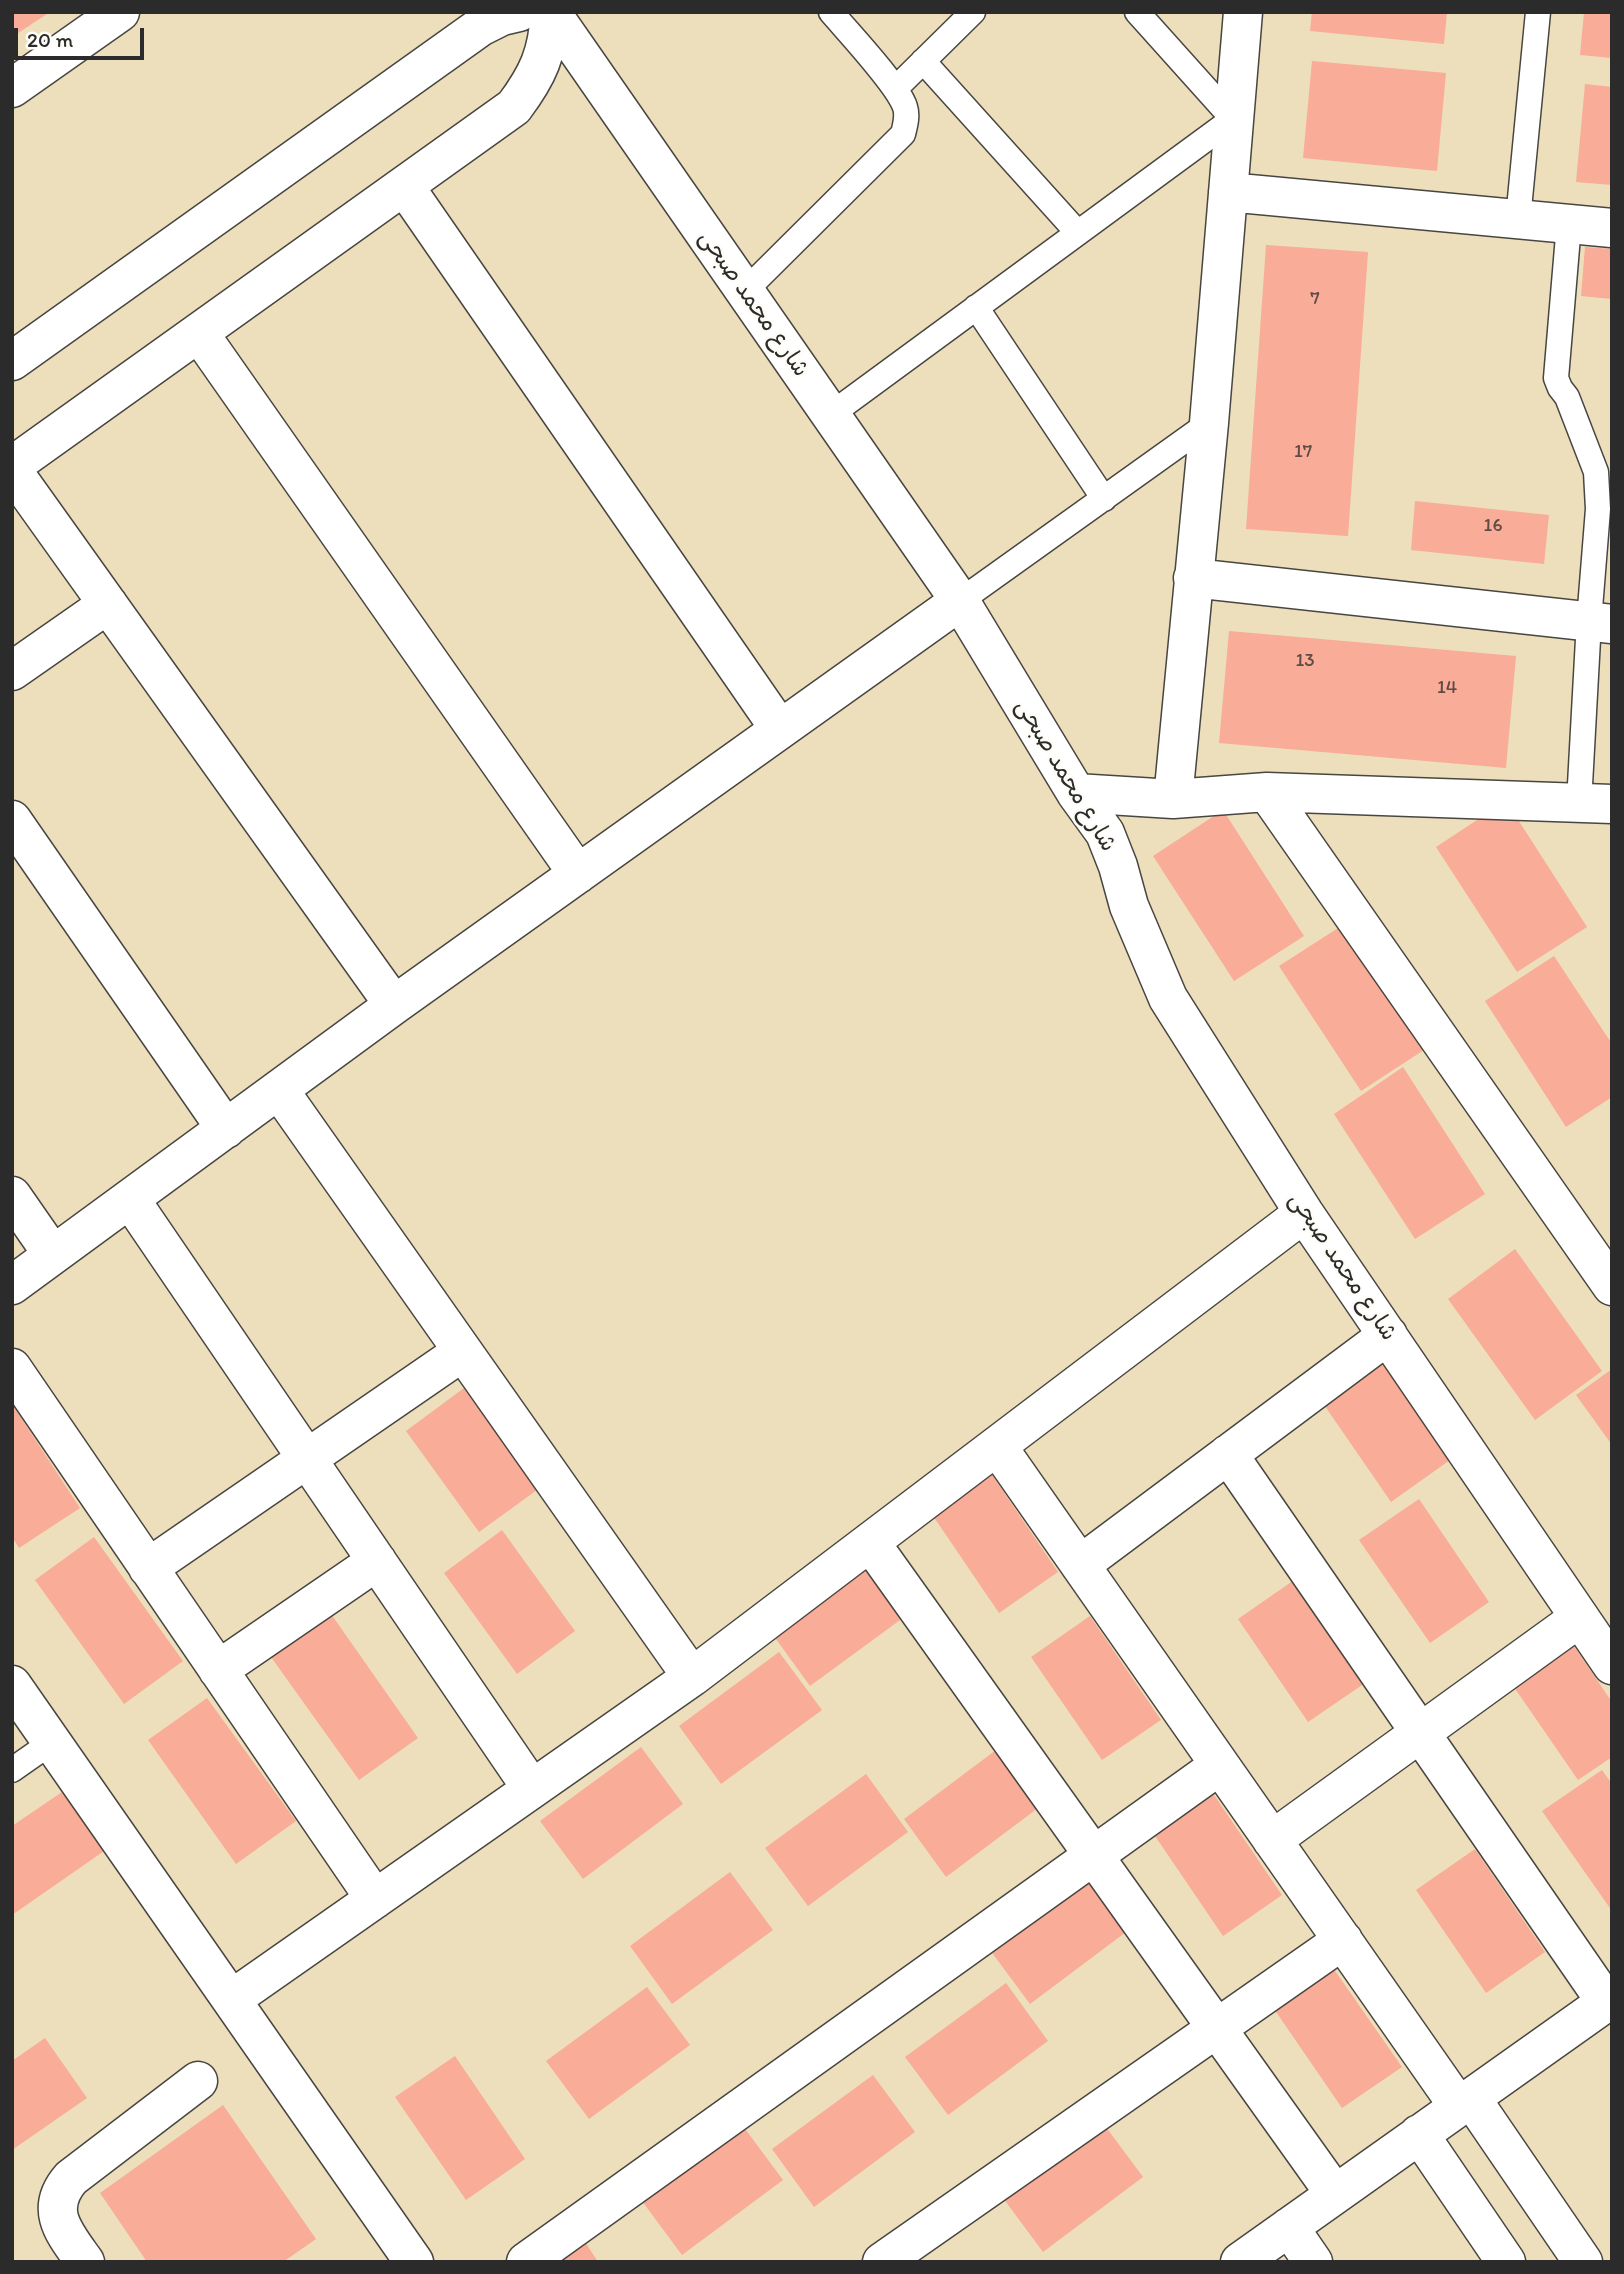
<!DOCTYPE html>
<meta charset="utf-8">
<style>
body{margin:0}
#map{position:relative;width:1624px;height:2274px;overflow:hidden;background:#eddebc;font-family:Itim,sans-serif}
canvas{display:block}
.frame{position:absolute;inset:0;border:14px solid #2b2b2b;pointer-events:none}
.scale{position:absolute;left:14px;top:28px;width:130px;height:32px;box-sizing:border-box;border:4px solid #2b2b2b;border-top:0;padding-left:9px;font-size:21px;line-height:24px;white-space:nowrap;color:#2b2b2b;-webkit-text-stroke:5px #fdfcf7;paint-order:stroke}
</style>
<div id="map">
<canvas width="1624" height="2274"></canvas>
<div class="frame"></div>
<div class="scale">20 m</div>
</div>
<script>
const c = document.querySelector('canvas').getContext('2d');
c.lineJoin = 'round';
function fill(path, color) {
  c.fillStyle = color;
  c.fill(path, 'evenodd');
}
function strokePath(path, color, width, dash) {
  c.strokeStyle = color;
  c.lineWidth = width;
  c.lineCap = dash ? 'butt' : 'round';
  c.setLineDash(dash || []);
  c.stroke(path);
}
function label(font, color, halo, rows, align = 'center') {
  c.font = font + ' Itim,"Playpen Sans Arabic",sans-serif';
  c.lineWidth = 5;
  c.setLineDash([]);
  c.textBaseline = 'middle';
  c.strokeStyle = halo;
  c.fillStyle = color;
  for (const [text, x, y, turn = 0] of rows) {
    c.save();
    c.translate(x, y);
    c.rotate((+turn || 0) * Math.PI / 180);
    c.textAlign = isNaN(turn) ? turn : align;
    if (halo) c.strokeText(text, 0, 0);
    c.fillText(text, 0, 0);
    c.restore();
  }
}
const building = new Path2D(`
 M 12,12 L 50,12 L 12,37 Z
 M 1312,12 L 1447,12 L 1444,44 L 1310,31 Z
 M 1584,12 L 1612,12 L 1612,58 L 1580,55 Z
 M 1312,61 L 1446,73 L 1437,171 L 1303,158 Z
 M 1585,84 L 1612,87 L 1612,185 L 1576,182 Z
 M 1266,245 L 1368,252 L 1348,536 L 1246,529 Z
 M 1585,247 L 1612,249 L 1612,299 L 1581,296 Z
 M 1415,501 L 1549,515 L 1544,564 L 1411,550 Z
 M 1229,631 L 1516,656 L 1506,768 L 1219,743 Z
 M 1506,801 L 1587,927 L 1517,972 L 1436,847 Z
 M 1223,810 L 1304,936 L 1234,981 L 1153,856 Z
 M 1349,921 L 1430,1046 L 1361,1091 L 1279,966 Z
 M 1554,956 L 1612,1044 L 1612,1097 L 1566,1127 L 1485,1001 Z
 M 1403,1067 L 1485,1194 L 1415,1239 L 1334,1114 Z
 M 1515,1249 L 1602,1371 L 1535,1420 L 1448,1299 Z
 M 1379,1358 L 1450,1460 L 1391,1502 L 1320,1399 Z
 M 1612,1369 L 1612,1445 L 1576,1395 Z
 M 464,1388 L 537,1490 L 479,1532 L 406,1431 Z
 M 12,1404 L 80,1508 L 19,1548 L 12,1537 Z
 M 988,1469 L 1058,1572 L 999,1613 L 929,1510 Z
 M 1419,1499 L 1489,1602 L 1430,1643 L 1359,1540 Z
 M 502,1530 L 575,1631 L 517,1674 L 444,1573 Z
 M 94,1537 L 183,1661 L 124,1704 L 35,1580 Z
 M 869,1554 L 911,1612 L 810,1686 L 768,1628 Z
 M 1297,1578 L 1368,1681 L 1308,1722 L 1238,1619 Z
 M 331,1614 L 418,1738 L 359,1780 L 271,1657 Z
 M 1090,1616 L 1161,1720 L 1102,1760 L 1031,1657 Z
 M 1567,1636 L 1612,1702 L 1612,1757 L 1578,1780 L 1507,1677 Z
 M 779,1652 L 822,1710 L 721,1784 L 679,1726 Z
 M 207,1698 L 296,1821 L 236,1864 L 148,1740 Z
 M 1004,1744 L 1046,1802 L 946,1877 L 904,1819 Z
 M 641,1747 L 683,1804 L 583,1879 L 540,1821 Z
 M 1602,1770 L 1612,1784 L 1612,1911 L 1542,1811 Z
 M 866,1774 L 908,1832 L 808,1906 L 765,1848 Z
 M 65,1790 L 107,1849 L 12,1915 L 12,1826 Z
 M 1212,1792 L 1282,1895 L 1223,1936 L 1153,1833 Z
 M 1475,1849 L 1545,1952 L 1486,1993 L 1416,1890 Z
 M 1088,1871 L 1130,1929 L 1030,2004 L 987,1946 Z
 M 730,1872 L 773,1930 L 672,2004 L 630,1946 Z
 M 1331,1965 L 1402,2067 L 1342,2108 L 1272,2006 Z
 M 1006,1983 L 1048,2041 L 948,2115 L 905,2057 Z
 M 647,1987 L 690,2045 L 589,2119 L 546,2061 Z
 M 45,2038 L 87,2098 L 12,2150 L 12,2061 Z
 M 455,2056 L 525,2159 L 466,2200 L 395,2097 Z
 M 873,2075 L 915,2132 L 814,2207 L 772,2149 Z
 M 223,2105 L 316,2239 L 283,2262 L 147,2262 L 100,2193 Z
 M 1100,2119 L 1143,2177 L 1043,2252 L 1000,2194 Z
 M 740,2122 L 783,2180 L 682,2255 L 639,2197 Z
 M 582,2237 L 598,2262 L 547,2262 Z`);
const lane = new Path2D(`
 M 923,61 L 1078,233
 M 895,89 L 973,12
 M 1518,219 L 1538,12
 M 1569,224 L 1556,378 L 1560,388 L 1567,397 L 1596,472 L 1598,509 L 1589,621 L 1579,803
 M 744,292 L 903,134 C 905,126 908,116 905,107 C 898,85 849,33 831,12
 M 976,307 L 1104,499
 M 830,415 L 1233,119 L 1137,12
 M 960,601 L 1209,423
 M 12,1770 L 52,1742`);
const street = new Path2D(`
 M 551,12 L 960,601 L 1076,793 L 1105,833 L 1118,866 L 1129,906 L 1168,998 L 1304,1213 L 1612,1665
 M 12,88 L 120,12
 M 405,187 L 779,728
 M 1228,192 L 1612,228
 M 199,333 L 578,874
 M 12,361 L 480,27 L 502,16 L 519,12
 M 12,466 L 514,107 C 538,75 548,53 550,12
 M 12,470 L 394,1005
 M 1193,578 L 1612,624
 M 12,671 L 108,604
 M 1267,792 L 1612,1286
 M 1076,793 L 1173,799 L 1267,792 L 1612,804
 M 1173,799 L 1209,423 L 1243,12
 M 12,820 L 226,1129
 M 279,1090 L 692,1677
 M 12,1196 L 53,1255
 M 130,1199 L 532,1789
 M 12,1285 L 394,1005 L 960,601
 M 12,1368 L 375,1899
 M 997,1446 L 1459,2107
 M 1228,1454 L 1606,2002
 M 870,1542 L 1335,2194
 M 1080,1565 L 1388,1335
 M 148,1568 L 462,1352
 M 218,1670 L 377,1561
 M 12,1685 L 414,2262
 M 1272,1840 L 1579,1618
 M 232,1999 L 692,1677 L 1304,1213
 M 1471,2098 L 1583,2262
 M 1419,2134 L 1506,2262
 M 1289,2227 L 1313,2262
 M 85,2262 C 65,2234 43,2210 71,2178 L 198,2081
 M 526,2262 L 1220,1765
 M 882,2262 L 1343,1940
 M 1240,2262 L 1612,1998`);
const numberNames = [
 ["7",1315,299],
 ["17",1303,452],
 ["16",1493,526],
 ["13",1305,661],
 ["14",1447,688]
];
const streetNames = [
 ["شارع محمد صبحى",753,304,55],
 ["شارع محمد صبحى",1065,776,59],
 ["شارع محمد صبحى",1342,1267,56]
];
fill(building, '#f9ac97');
strokePath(lane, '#484641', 27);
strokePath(street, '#484641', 41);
strokePath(lane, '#fff', 24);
strokePath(street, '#fff', 38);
label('19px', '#5e4b46', null, numberNames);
label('23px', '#2b2b2b', '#fdfcf7', streetNames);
</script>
